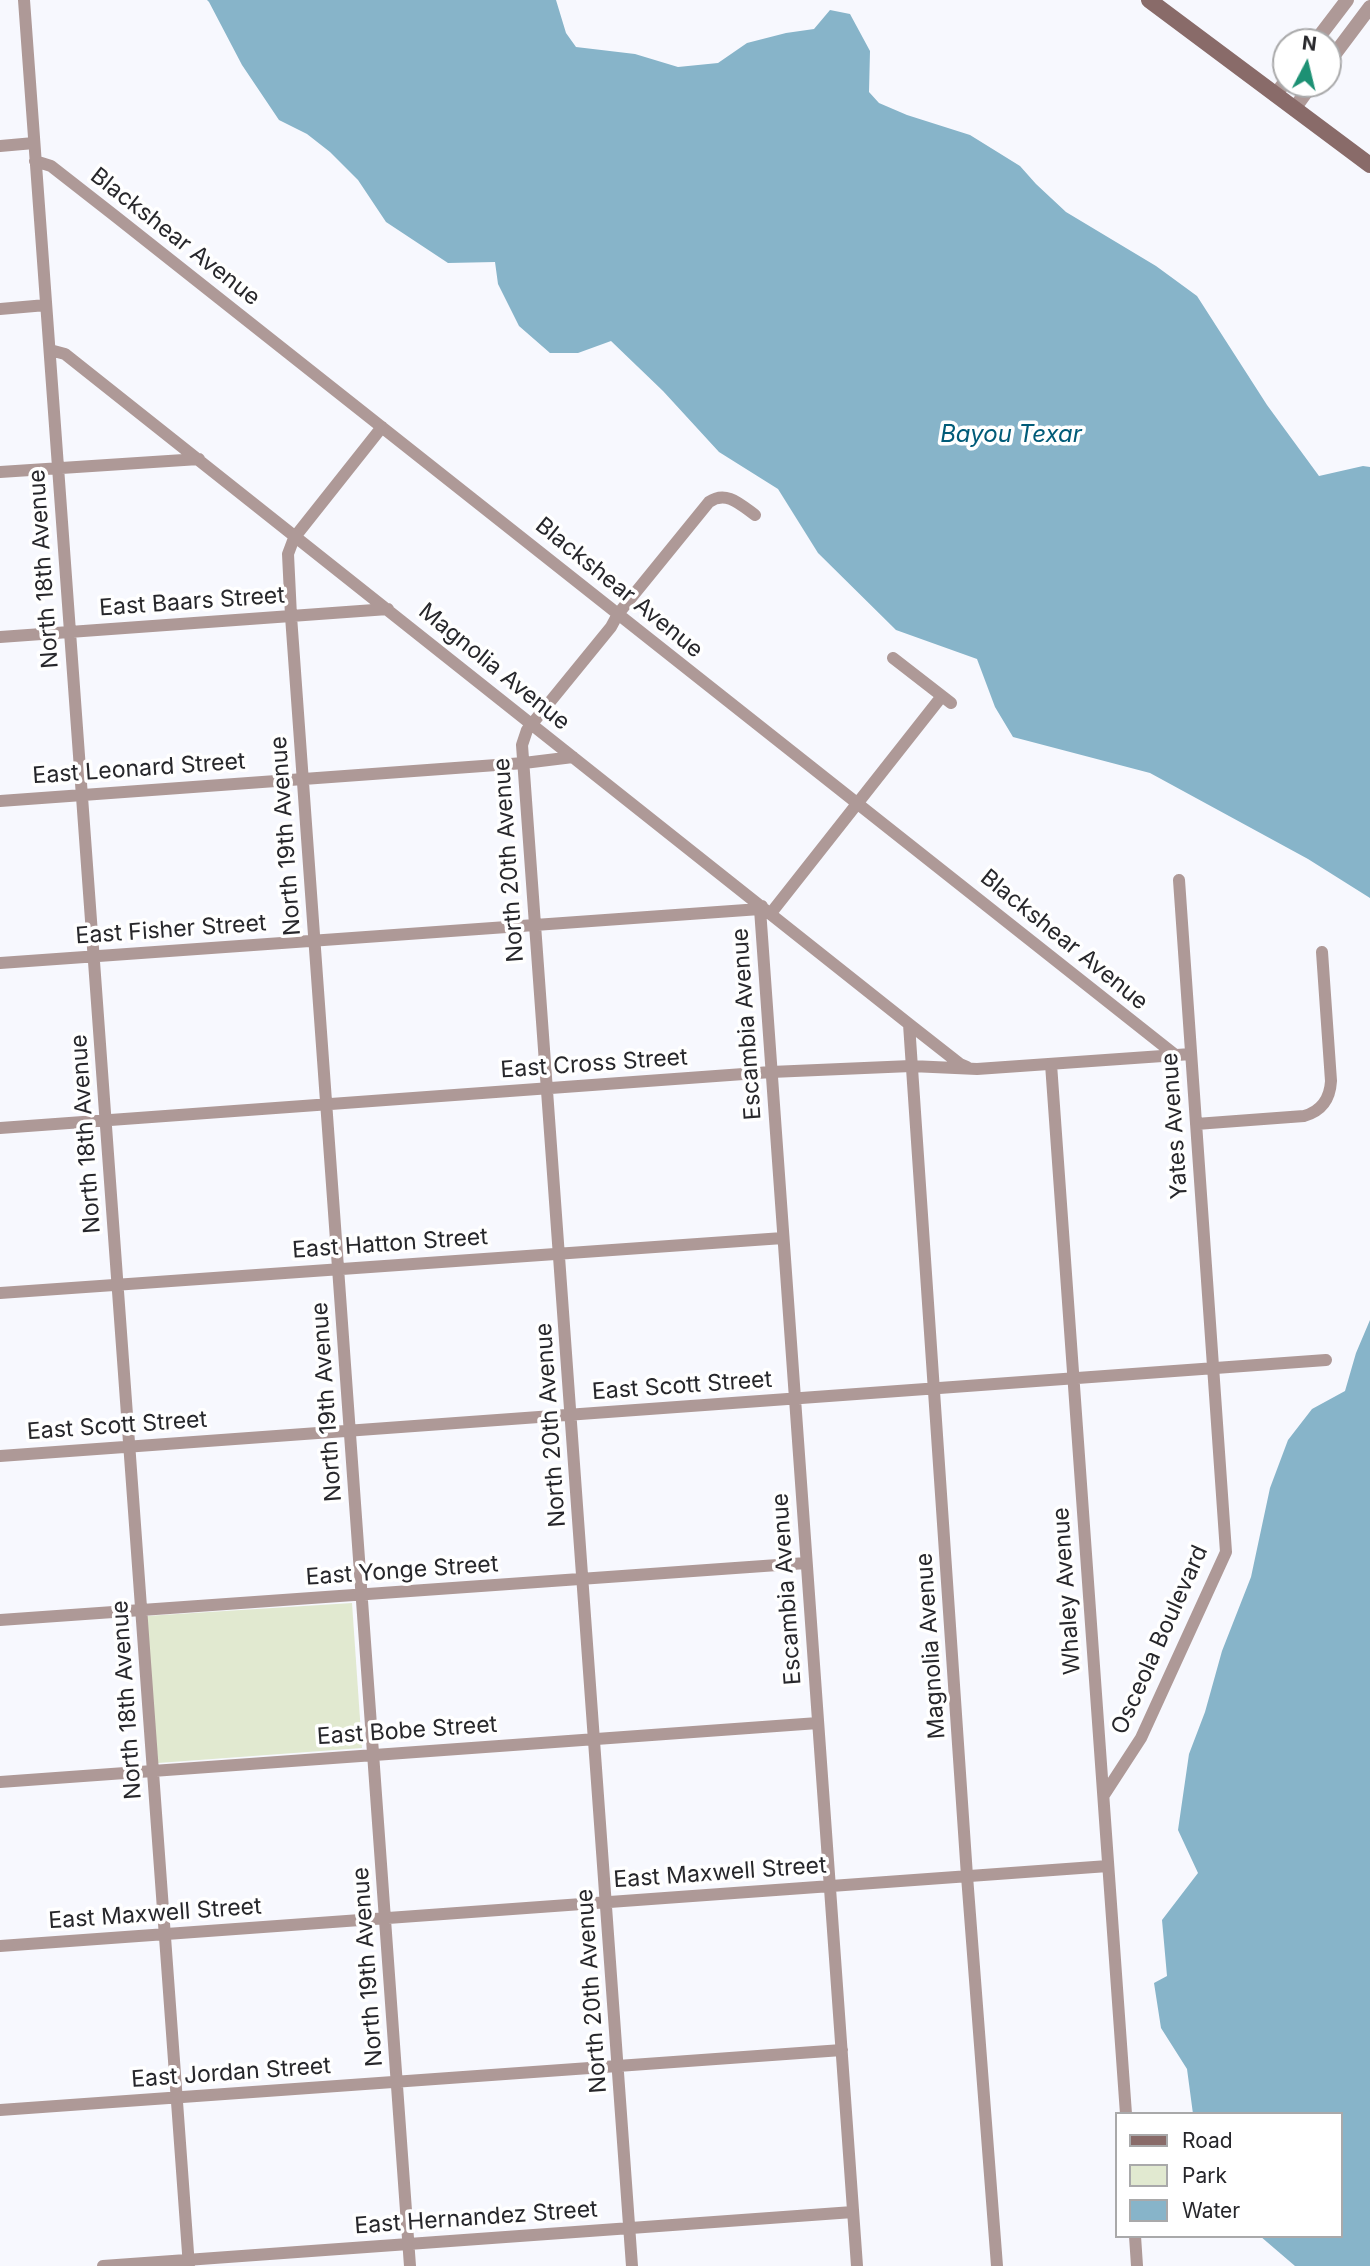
<!DOCTYPE html>
<style>
body{margin:0}
#map{position:relative;width:1370px;height:2266px;overflow:hidden;background:#f7f8fe;font-family:Inter,sans-serif}
canvas{display:block}
.legend{position:absolute;left:1115px;top:2112px;width:228px;height:126px;box-sizing:border-box;background:#fff;border:2px solid #a9a9aa;margin:0;padding:9px 12px;list-style:none;font-size:21px;color:#27272b}
.legend li{display:flex;align-items:center;gap:14px;height:35px}
.legend b{width:35px;border:2px solid #a9a9aa}
.north{position:absolute;left:1272px;top:28px;width:70px;height:70px;box-sizing:border-box;background:#fff;border:2px solid #a9a9aa;border-radius:50%;rotate:7deg;font-size:19px;font-weight:700;line-height:28px;text-align:center;color:#27272b}
.north::after{content:'';display:block;margin:auto;width:24px;height:32px;background:#1d9174;clip-path:polygon(50% 0,100% 100%,50% 72%,0 100%)}
</style>
<div id="map">
<canvas width="1370" height="2266"></canvas>
<ul class="legend">
<li><b style="height:9px;background:#896b69"></b>Road</li>
<li><b style="height:19px;background:#e1e9d0"></b>Park</li>
<li><b style="height:19px;background:#87b4c9"></b>Water</li>
</ul>
<div class="north">N</div>
</div>
<script>
const c = document.querySelector('canvas').getContext('2d');
c.lineJoin = 'round';
function fill(path, color) {
  c.fillStyle = color;
  c.fill(path, 'evenodd');
}
function strokePath(path, color, width, dash) {
  c.strokeStyle = color;
  c.lineWidth = width;
  c.lineCap = dash ? 'butt' : 'round';
  c.setLineDash(dash || []);
  c.stroke(path);
}
function label(font, color, halo, rows, align = 'center') {
  c.font = font + ' Inter,sans-serif';
  c.lineWidth = 7;
  c.setLineDash([]);
  c.textBaseline = 'middle';
  c.strokeStyle = halo;
  c.fillStyle = color;
  for (const [text, x, y, turn = 0] of rows) {
    c.save();
    c.translate(x, y);
    c.rotate((+turn || 0) * Math.PI / 180);
    c.textAlign = isNaN(turn) ? turn : align;
    if (halo) c.strokeText(text, 0, 0);
    c.fillText(text, 0, 0);
    c.restore();
  }
}
const green = new Path2D(`
 M 352,1603 L 362,1748 L 158,1763 L 146,1616 Z`);
const water = new Path2D(`
 M 207,0 L 556,0 L 566,33 L 576,47 L 635,54 L 678,67 L 718,63 L 747,43 L 786,33 L 814,29 L 830,10 L 850,14 L 870,51 L 869,92 L 879,103 L 907,115 L 970,135 L 1020,166 L 1036,184 L 1066,212 L 1156,266 L 1197,296 L 1267,405 L 1319,476 L 1363,466 L 1370,467 L 1370,898 L 1308,859 L 1150,773 L 1013,737 L 995,707 L 977,659 L 896,630 L 818,553 L 778,489 L 719,452 L 663,391 L 611,341 L 578,353 L 550,353 L 519,326 L 498,284 L 495,262 L 448,263 L 386,222 L 358,180 L 330,152 L 307,134 L 279,120 L 242,65 L 209,2 Z
 M 1370,1320 L 1370,2266 L 1295,2266 L 1260,2236 L 1340,2236 L 1340,2114 L 1193,2114 L 1187,2069 L 1161,2028 L 1154,1983 L 1167,1976 L 1162,1920 L 1198,1873 L 1178,1830 L 1189,1754 L 1205,1712 L 1222,1651 L 1251,1577 L 1270,1488 L 1288,1440 L 1312,1409 L 1345,1391 L 1356,1353 Z`);
const minor = new Path2D(`
 M 24,0 L 189,2266
 M 0,146 L 34,143
 M 35,161 L 51,166 L 115,216 L 1174,1054
 M 0,309 L 46,305
 M 50,350 L 65,354 L 909,1024 L 967,1876 L 997,2266
 M 382,427 L 294,538 L 288,554 L 291,616 L 410,2266
 M 0,472 L 199,459
 M 0,637 L 388,609
 M 893,658 L 951,703
 M 0,801 L 524,763 L 573,757
 M 760,909 L 857,2266
 M 771,913 L 942,696
 M 0,963 L 760,909 L 762,906
 M 909,1024 L 960,1064 L 967,1067
 M 1051,1064 L 1126,2114
 M 1196,1124 L 1304,1116 C 1322,1111 1330,1099 1331,1081 L 1322,952
 M 0,1128 L 771,1072 L 911,1066 L 977,1069 L 1191,1054
 M 0,1293 L 783,1238
 M 0,1456 L 1326,1360
 M 0,1620 L 806,1563
 M 0,1782 L 818,1723
 M 1104,1795 L 1141,1738 L 1226,1552 L 1179,880
 M 0,1946 L 1108,1866
 M 0,2110 L 842,2050
 M 1135,2236 L 1137,2266
 M 103,2266 L 853,2212
 M 632,2266 L 522,745 L 527,730 L 611,627 L 618,614 L 709,502 C 726,490 740,504 755,515`);
const tertiary = new Path2D(`
 M 1315,42 L 1347,0
 M 1328,63 L 1370,7
 M 1275,95 L 1286,81
 M 1294,109 L 1312,84`);
const secondary = new Path2D(`
 M 1149,0 L 1370,165`);
const streetNames = [
 ["Blackshear Avenue",175,237,38],
 ["North 18th Avenue",44,569,-94],
 ["Blackshear Avenue",619,588,39],
 ["East Baars Street",192,602,-4],
 ["Magnolia Avenue",494,667,39],
 ["East Leonard Street",139,769,-4],
 ["North 19th Avenue",286,836,-94],
 ["North 20th Avenue",509,860,-94],
 ["East Fisher Street",171,930,-4],
 ["Blackshear Avenue",1064,940,39],
 ["Escambia Avenue",747,1024,-94],
 ["East Cross Street",594,1064,-4],
 ["Yates Avenue",1175,1126,-94],
 ["North 18th Avenue",86,1134,-94],
 ["East Hatton Street",390,1244,-4],
 ["East Scott Street",682,1386,-4],
 ["North 19th Avenue",327,1402,-94],
 ["North 20th Avenue",551,1425,-94],
 ["East Scott Street",117,1426,-4],
 ["East Yonge Street",402,1571,-4],
 ["Escambia Avenue",787,1589,-94],
 ["Whaley Avenue",1067,1591,-94],
 ["Osceola Boulevard",1160,1640,-66],
 ["Magnolia Avenue",931,1646,-94],
 ["North 18th Avenue",127,1700,-94],
 ["East Bobe Street",407,1731,-4],
 ["East Maxwell Street",720,1873,-4],
 ["East Maxwell Street",155,1914,-4],
 ["North 19th Avenue",368,1967,-94],
 ["North 20th Avenue",592,1991,-94],
 ["East Jordan Street",231,2073,-4],
 ["East Hernandez Street",476,2218,-4]
];
const waterNames = [
 ["Bayou Texar",1011,435]
];
fill(green, '#e1e9d0');
fill(water, '#87b4c9');
strokePath(minor, '#ae9997', 12);
strokePath(tertiary, '#ae9997', 14);
strokePath(secondary, '#896b69', 16);
label('23px', '#27272b', '#fff', streetNames);
label('italic 24px', '#005b78', '#fff', waterNames);
</script>
